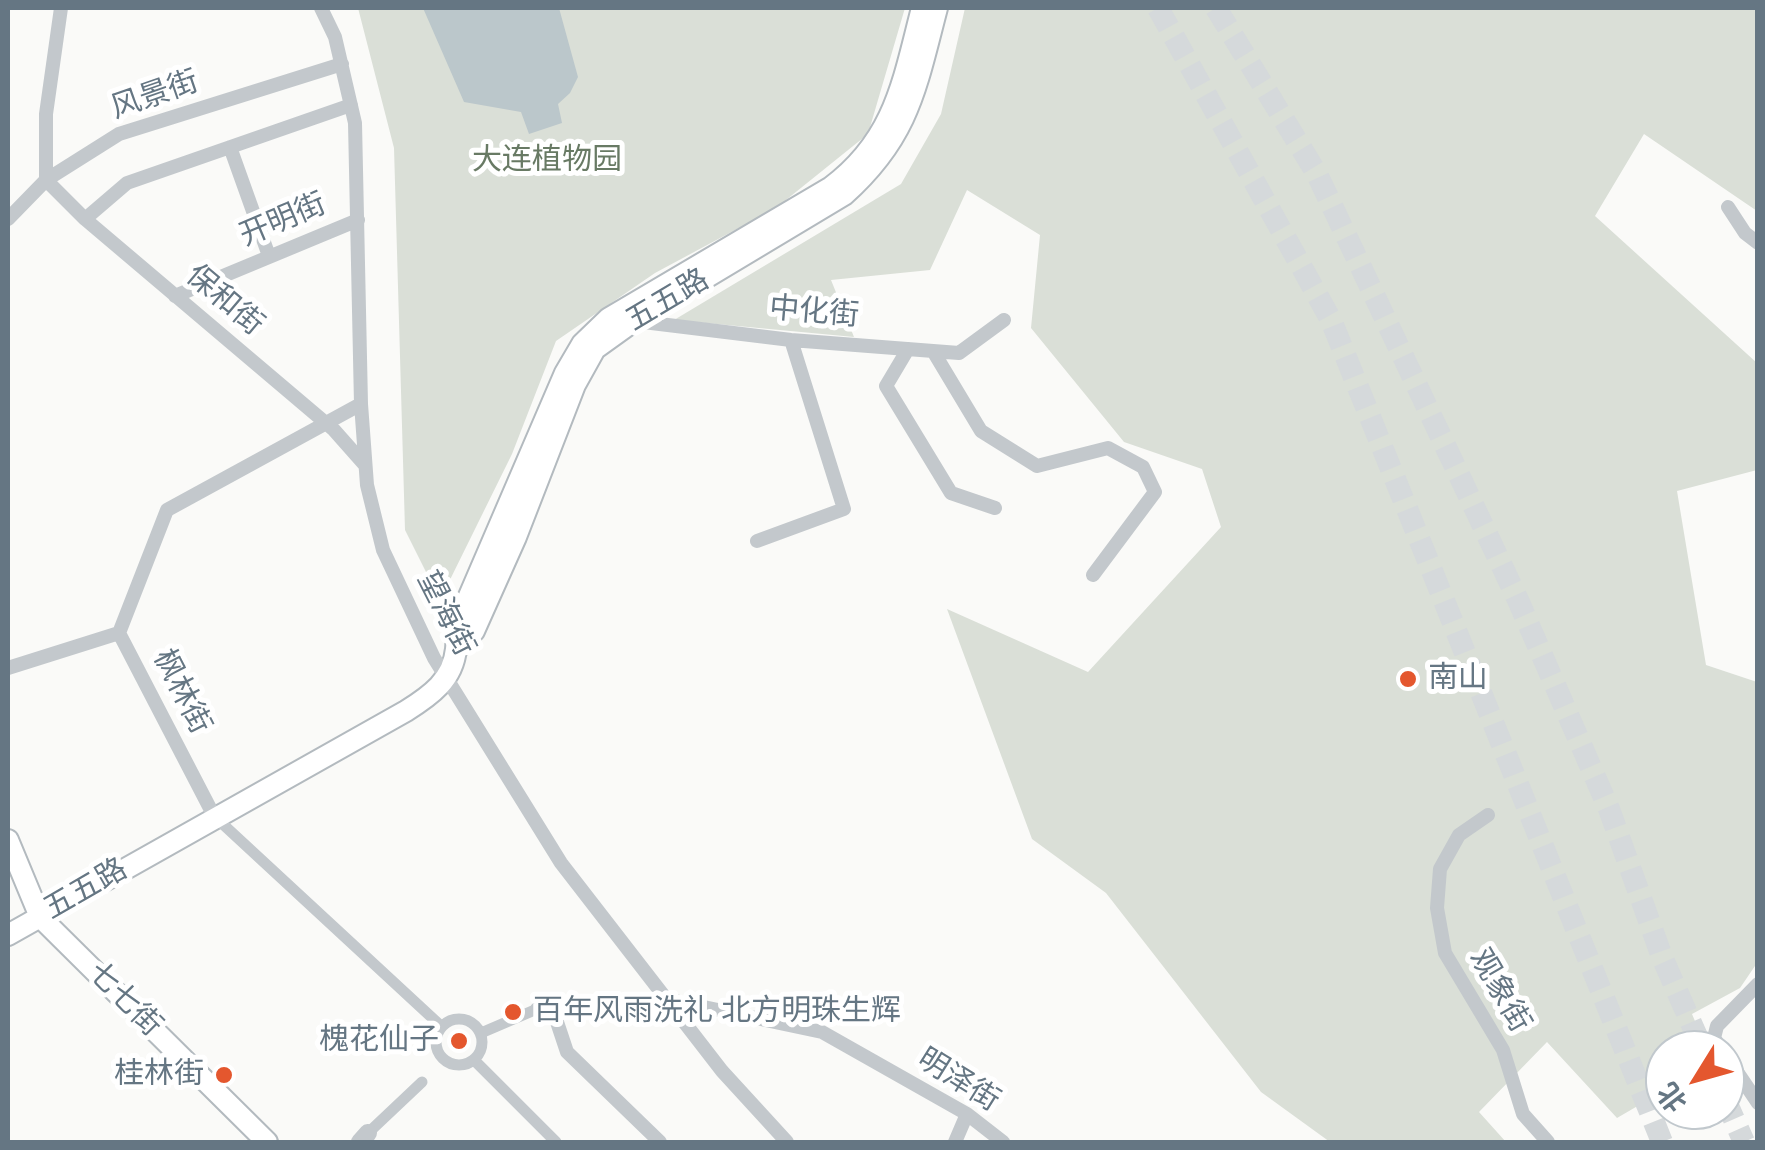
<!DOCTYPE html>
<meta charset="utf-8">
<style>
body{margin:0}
#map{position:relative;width:1765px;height:1150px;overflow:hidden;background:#fafaf8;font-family:"DM Sans","Noto Sans SC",sans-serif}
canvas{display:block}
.frame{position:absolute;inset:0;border:10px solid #657683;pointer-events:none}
.north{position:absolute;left:1645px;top:1030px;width:100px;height:100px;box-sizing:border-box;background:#fff;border:2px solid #c1c8cd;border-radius:50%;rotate:233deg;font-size:28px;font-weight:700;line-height:40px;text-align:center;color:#657683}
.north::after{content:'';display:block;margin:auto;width:35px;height:45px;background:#e4572e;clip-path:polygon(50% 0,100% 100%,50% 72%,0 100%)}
</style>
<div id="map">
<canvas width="1765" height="1150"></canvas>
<div class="frame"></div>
<div class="north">北</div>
</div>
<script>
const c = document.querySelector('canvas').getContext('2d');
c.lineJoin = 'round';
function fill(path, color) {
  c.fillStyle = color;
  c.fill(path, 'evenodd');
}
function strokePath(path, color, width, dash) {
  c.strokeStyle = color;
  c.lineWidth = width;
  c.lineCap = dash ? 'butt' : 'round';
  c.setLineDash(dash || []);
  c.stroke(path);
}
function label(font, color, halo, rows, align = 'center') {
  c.font = font + ' "DM Sans","Noto Sans SC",sans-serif';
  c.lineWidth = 10;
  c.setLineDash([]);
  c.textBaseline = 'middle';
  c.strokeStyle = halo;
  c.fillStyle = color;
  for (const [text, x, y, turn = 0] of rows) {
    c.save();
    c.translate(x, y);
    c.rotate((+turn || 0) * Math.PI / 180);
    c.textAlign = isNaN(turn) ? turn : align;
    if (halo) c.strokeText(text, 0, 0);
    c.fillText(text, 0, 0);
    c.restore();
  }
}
const green = new Path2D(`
 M 358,8 L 905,8 L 868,134 L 776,208 L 655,273 L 556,341 L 512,454 L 440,600 L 405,530 L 394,148 Z
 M 965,8 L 1757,8 L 1757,211 L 1644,134 L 1595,216 L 1757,363 L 1757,470 L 1677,491 L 1706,665 L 1757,682 L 1757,963 L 1740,988 L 1692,1014 L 1707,1050 L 1665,1050 L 1665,1090 L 1617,1118 L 1547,1042 L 1479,1112 L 1506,1142 L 1330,1142 L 1261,1092 L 1106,893 L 1032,839 L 947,609 L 1088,672 L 1221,527 L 1202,469 L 1124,442 L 1031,328 L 1040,235 L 967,190 L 930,270 L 831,280 L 854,337 L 674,320 L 901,184 L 941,114 Z`);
const water = new Path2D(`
 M 423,8 L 559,8 L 578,77 L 570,93 L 558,104 L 562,123 L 529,134 L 521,112 L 464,102 Z`);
const primaryTunnel = new Path2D(`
 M 1158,8 L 1331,320 L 1662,1142
 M 1216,8 L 1317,174 L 1518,600 L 1609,809 L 1662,957 L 1703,1050
 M 1725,1099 L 1744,1142`);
const pedestrian = new Path2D(`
 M 214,816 L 441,1026
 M436 1042a23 23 0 1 1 46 0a23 23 0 1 1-46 0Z
 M 481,1033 L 537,1009
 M 474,1060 L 556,1142
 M 368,1133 L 422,1082`);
const minor = new Path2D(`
 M 61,8 L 46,114 L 46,180 L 85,219 L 334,430 L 365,465
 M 321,8 L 335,37 L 355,123 L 361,404 L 367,485 L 383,550 L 434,658 L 561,863 L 722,1071 L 787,1142
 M 230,147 L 269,256
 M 1728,207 L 1745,233 L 1758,243
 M 8,219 L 46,180 L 119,134 L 342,64
 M 85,219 L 127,183 L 351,105
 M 175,296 L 358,220
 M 635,321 L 791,340 L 959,353 L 1004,320
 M 908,349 L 886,386 L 951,493 L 995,508
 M 933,351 L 981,431 L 1037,466 L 1108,448 L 1143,467 L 1155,492 L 1093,575
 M 757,541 L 844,509 L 791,340
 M 8,668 L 119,633
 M 1488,815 L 1459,835 L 1440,869 L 1437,908 L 1445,953 L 1503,1050 L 1523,1114 L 1548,1142
 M 214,816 L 119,633 L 167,510 L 361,404
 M 552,1007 L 567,1052 L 660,1142
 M 537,1009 L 666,999 L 822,1032 L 967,1114 L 1003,1142
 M 1722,1050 L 1714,1038 L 1717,1026 L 1758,984
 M 1725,1054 L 1758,1103
 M 955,1142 L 967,1114`);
const tertiary = new Path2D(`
 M 360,1142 L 368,1133`);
const secondary = new Path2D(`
 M 456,650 L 474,631 L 516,537 L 575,385 L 595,349 L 634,321 L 844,195 C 909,137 916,88 937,8
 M 8,840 L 40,917 L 267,1142
 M 8,935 L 406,711 C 430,696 453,680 456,649 C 457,640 456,632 457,624 L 565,373 L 582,344 L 609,318 L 831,187 C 895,139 903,81 922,8`);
const markers = [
 [1408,679,10,"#e4572e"],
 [513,1012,10,"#e4572e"],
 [459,1041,10,"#e4572e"],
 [224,1075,10,"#e4572e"]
];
const streetNames = [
 ["风景街",155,96,-19],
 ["开明街",283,221,-23],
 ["保和街",224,301,40],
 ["五五路",668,301,-31],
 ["中化街",814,313,5],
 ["望海街",445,614,63],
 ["枫林街",181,692,63],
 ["五五路",86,890,-30],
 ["观象街",1499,991,60],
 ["七七街",124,1000,45],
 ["明泽街",958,1081,32]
];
const parkNames = [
 ["大连植物园",547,161]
];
const poiNames = [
 ["南山",1428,679],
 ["百年风雨洗礼 北方明珠生辉",533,1012],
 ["槐花仙子",439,1041,"right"],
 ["桂林街",204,1075,"right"]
];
fill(green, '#dadfd7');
fill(water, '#bbc7cb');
strokePath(primaryTunnel, '#d5d9db', 22, [22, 11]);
strokePath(secondary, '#b3babf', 24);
strokePath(pedestrian, '#c3c8cc', 11);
strokePath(minor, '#c3c8cc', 14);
strokePath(tertiary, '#c3c8cc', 18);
strokePath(secondary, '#fff', 20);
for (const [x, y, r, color] of markers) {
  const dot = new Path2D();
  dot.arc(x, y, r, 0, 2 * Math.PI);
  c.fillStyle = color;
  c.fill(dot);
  strokePath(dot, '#fff', 4);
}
label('30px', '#657683', '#fff', streetNames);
label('30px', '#687a64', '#fff', parkNames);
label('30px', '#657683', '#fff', poiNames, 'left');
</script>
